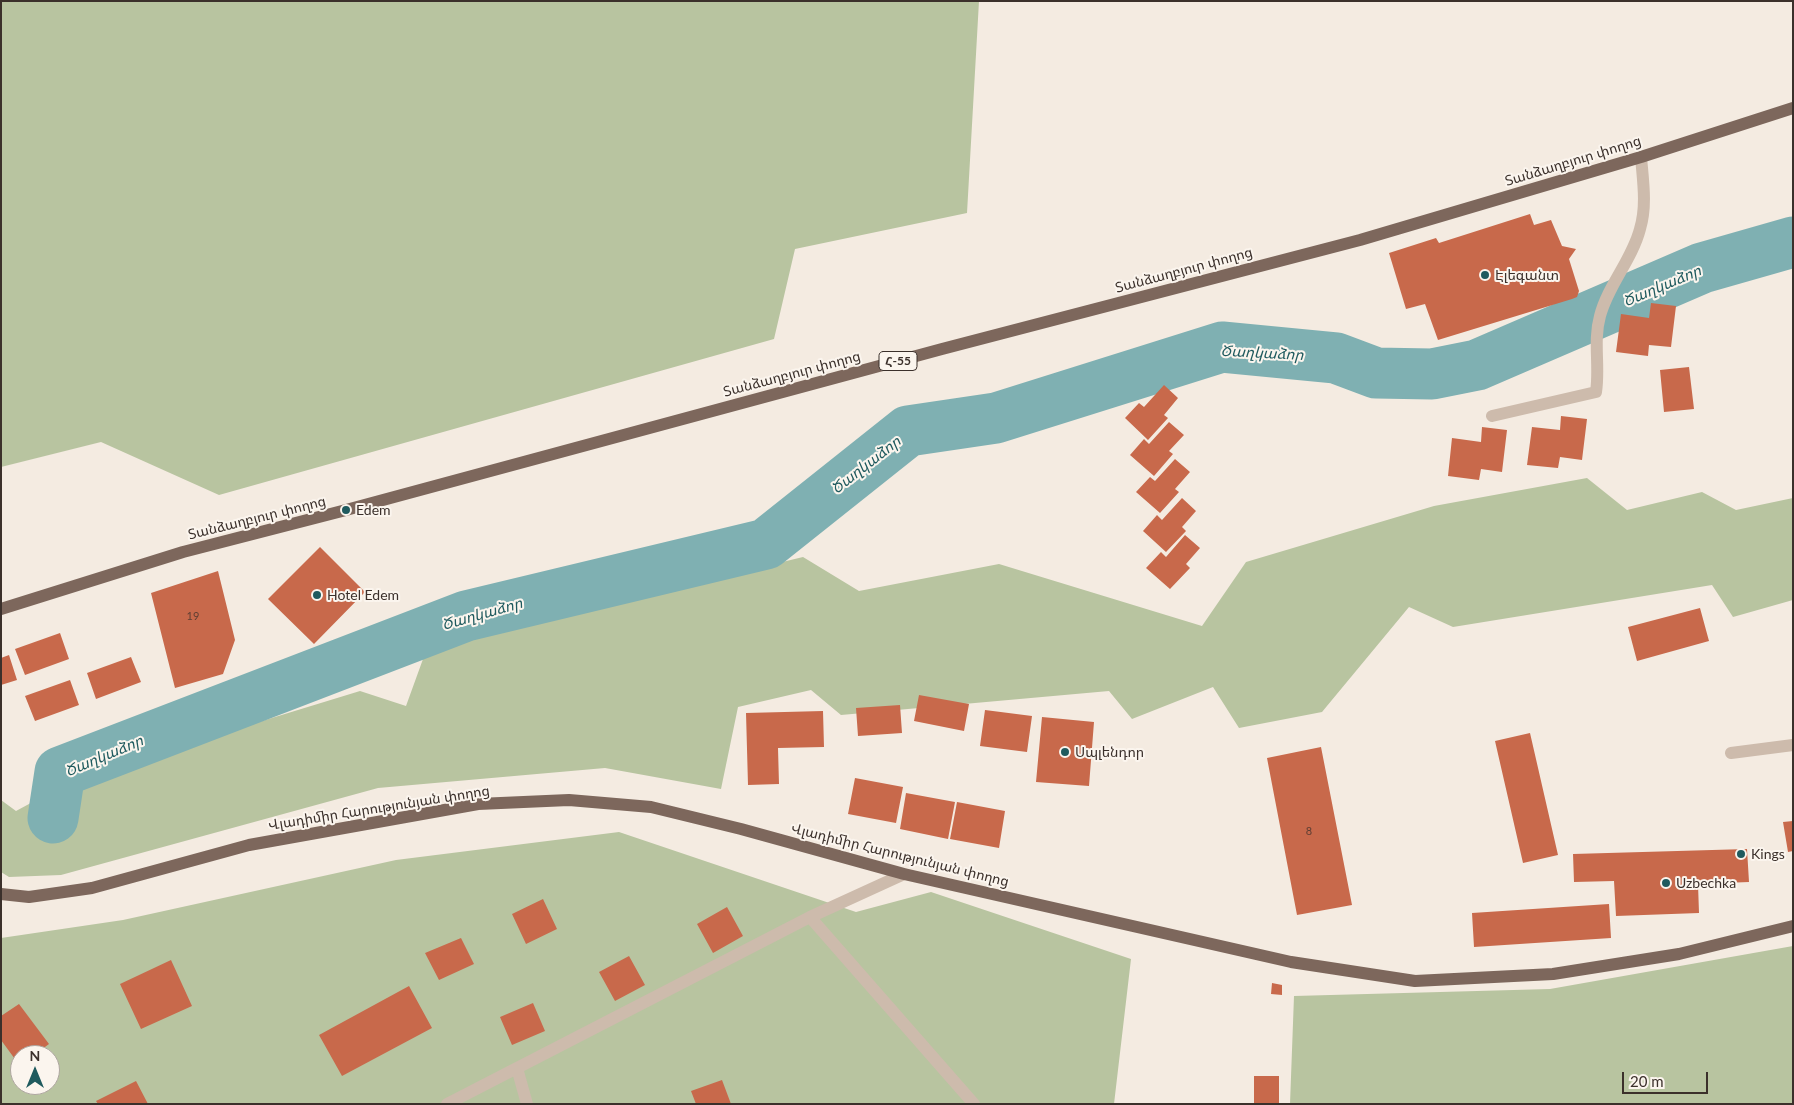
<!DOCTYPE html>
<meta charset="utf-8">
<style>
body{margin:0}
#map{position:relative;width:1794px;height:1105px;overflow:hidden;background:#f4ebe1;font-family:Lato,sans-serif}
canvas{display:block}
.frame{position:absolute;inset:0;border:2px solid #3b302b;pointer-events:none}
.north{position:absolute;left:10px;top:1045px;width:50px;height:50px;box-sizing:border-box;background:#fbf5ee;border:1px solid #aea6a0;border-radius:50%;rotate:0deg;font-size:14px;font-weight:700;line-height:20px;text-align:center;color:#3b302b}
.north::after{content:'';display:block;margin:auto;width:18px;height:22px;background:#1f5a5e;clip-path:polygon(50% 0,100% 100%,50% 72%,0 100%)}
.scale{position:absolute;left:1622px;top:1072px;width:86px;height:22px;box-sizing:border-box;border:2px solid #3b302b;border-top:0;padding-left:6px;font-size:15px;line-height:18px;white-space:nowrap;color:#3b302b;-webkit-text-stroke:4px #fbf5ee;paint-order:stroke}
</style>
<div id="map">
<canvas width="1794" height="1105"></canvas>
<div class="frame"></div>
<div class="north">N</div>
<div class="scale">20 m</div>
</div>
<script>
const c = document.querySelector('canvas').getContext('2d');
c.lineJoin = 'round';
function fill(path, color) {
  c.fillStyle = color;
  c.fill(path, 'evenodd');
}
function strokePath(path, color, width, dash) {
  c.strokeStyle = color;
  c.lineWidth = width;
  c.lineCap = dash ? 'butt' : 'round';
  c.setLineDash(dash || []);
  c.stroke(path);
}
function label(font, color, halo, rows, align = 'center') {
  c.font = font + ' Lato,"Noto Sans Armenian",sans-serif';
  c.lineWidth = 4;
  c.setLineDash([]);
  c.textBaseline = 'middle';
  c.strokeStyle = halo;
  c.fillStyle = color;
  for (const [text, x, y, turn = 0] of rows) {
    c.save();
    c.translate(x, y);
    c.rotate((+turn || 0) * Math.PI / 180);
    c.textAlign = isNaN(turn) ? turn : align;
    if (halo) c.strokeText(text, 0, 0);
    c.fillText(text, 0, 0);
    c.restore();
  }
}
const green = new Path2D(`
 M 1,1 L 979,1 L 967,213 L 795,249 L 774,339 L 219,495 L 101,442 L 1,467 Z
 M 1587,478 L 1627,510 L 1702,492 L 1736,510 L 1793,498 L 1793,600 L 1733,617 L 1712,585 L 1453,627 L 1409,607 L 1322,712 L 1239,728 L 1213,687 L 1132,719 L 1109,691 L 841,715 L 811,690 L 738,707 L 721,789 L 605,768 L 378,788 L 61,875 L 9,877 L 1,872 L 1,800 L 16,811 L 79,777 L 360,691 L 406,706 L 427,648 L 803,557 L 859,591 L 999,564 L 1202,626 L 1246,562 L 1434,506 Z
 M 619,832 L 856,912 L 931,892 L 1131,959 L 1114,1104 L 1,1104 L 1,938 L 123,920 L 396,860 ZM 20,1055 L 50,1055 L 50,1085 L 20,1085 Z
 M 1793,946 L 1793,1104 L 1290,1104 L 1294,996 L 1550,989 Z`);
const river = new Path2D(`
 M 53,818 L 60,772 L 466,616 L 766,544 L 908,431 L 996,418 L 1222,347 L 1336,358 L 1376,373 L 1432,374 L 1477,365 L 1702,268 L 1793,242`);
const building = new Path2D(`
 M 1530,214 L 1534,225 L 1551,220 L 1562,246 L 1576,249 L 1569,259 L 1579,291 L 1577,297 L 1572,299 L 1438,340 L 1425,304 L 1406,309 L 1389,253 L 1436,238 L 1439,243 Z
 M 1651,303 L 1676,306 L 1671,347 L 1649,345 L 1648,356 L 1616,352 L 1621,314 L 1649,318 Z
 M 1689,367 L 1694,409 L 1664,412 L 1660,370 Z
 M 1164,385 L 1178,398 L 1164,415 L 1168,418 L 1148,440 L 1125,418 L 1139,403 L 1144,407 Z
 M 1561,416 L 1587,419 L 1582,460 L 1560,457 L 1558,468 L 1527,465 L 1532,427 L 1560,430 Z
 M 1169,422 L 1184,435 L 1169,451 L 1173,454 L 1154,476 L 1130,455 L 1144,439 L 1149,444 Z
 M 1482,427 L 1507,430 L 1502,472 L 1481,469 L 1479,480 L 1448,476 L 1452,438 L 1481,442 Z
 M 1175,459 L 1190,472 L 1175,489 L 1179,492 L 1160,513 L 1136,492 L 1150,477 L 1155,481 Z
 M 1182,498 L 1196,511 L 1182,527 L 1186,531 L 1166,552 L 1143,531 L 1157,515 L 1162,520 Z
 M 1185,535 L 1200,548 L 1186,564 L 1190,568 L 1170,589 L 1146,568 L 1161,552 L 1166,557 Z
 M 320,547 L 365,592 L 314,644 L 268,599 Z
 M 218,571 L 235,640 L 223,674 L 175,688 L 151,593 Z
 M 1700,608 L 1709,641 L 1637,661 L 1628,627 Z
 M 60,633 L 69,659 L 25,675 L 15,649 Z
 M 9,655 L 17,680 L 1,685 L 1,658 Z
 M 131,657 L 141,682 L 96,699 L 87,673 Z
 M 70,680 L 79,705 L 35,721 L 25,696 Z
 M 919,695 L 969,704 L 964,731 L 914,721 Z
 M 900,705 L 902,733 L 858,736 L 856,708 Z
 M 985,710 L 1032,716 L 1027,752 L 980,746 Z
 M 823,711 L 824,747 L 778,748 L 779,784 L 748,785 L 746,713 Z
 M 1042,717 L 1094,722 L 1089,786 L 1036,782 Z
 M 1530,733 L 1558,855 L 1523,863 L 1495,741 Z
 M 1321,747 L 1352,905 L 1297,915 L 1267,758 Z
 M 855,778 L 903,787 L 896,823 L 848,814 Z
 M 906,793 L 955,802 L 948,839 L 900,829 Z
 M 957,802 L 1005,811 L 999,848 L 950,839 Z
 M 1793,821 L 1793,851 L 1788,852 L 1783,822 Z
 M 1747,849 L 1749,882 L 1698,884 L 1699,913 L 1616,916 L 1614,881 L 1574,882 L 1573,854 Z
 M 543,899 L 557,929 L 526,944 L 512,914 Z
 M 1609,904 L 1611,938 L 1474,947 L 1472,913 Z
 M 727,907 L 743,936 L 713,953 L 697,924 Z
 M 461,938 L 474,964 L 439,980 L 425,953 Z
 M 629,956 L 645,985 L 615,1001 L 599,972 Z
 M 171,960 L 192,1006 L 141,1029 L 120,984 Z
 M 1272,983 L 1282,985 L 1282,995 L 1271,994 Z
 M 409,986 L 432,1028 L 342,1076 L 319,1035 Z
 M 533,1003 L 545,1031 L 512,1045 L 500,1017 Z
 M 19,1004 L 49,1044 L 34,1055 L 20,1055 L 20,1066 L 1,1040 L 1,1016 Z
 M 1254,1076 L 1279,1076 L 1279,1104 L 1254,1104 Z
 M 722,1080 L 731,1104 L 696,1104 L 691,1091 Z
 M 136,1081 L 148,1104 L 98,1104 L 96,1101 Z`);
const minor = new Path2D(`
 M 1492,416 L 1596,392 C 1600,367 1593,341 1600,316 C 1608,285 1632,260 1640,229 C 1647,206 1643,181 1641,157
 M 1731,753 L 1793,745
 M 810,917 L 974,1104
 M 517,1068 L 527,1104
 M 447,1104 L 810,917 L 904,874`);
const major = new Path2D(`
 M 1,609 L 183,552 L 346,510 L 942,349 L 1360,240 L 1641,157 L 1793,108
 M 1,894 L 29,897 L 92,888 L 249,845 L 478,804 L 569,800 L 651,807 L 741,829 L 904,874 L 1291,962 L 1415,981 L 1553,974 L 1679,954 L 1793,926`);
const markers = [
 [1485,275,5,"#1f5a5e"],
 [346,510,5,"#1f5a5e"],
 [317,595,5,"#1f5a5e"],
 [1065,752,5,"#1f5a5e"],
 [1741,854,5,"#1f5a5e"],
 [1666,883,5,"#1f5a5e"]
];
const numberNames = [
 ["19",193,616],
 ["8",1309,831]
];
const shields = [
 [898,361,38]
];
const shieldNames = [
 ["Հ-55",898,361]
];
const streetNames = [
 ["Տանձաղբյուր փողոց",1573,161,-17],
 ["Տանձաղբյուր փողոց",1184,270,-15],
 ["Տանձաղբյուր փողոց",792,374,-15],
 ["Տանձաղբյուր փողոց",257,518,-14],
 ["Վլադիմիր Հարությունյան փողոց",379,808,-9],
 ["Վլադիմիր Հարությունյան փողոց",900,855,14]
];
const poiNames = [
 ["Էլեգանտ",1495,275],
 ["Edem",356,510],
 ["Hotel Edem",327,595],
 ["Սպլենդոր",1075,752],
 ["Kings",1751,854],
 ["Uzbechka",1676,883]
];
const waterNames = [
 ["Ծաղկաձոր",1662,286,-23],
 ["Ծաղկաձոր",1262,353,3],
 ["Ծաղկաձոր",866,465,-38],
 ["Ծաղկաձոր",482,614,-16],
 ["Ծաղկաձոր",104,756,-23]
];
fill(green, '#b8c4a0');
strokePath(river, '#7fb0b2', 51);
fill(building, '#c8694b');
strokePath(minor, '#cdbbac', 12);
strokePath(major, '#7d675c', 12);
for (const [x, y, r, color] of markers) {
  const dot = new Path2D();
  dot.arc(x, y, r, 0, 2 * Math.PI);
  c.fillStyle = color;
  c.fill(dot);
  strokePath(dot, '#fbf5ee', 2);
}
label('11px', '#5e3e33', null, numberNames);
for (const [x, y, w] of shields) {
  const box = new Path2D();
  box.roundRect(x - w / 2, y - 9.5, w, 19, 4);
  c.fillStyle = '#fbf5ee';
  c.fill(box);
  strokePath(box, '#3b302b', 1);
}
label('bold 12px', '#3b302b', null, shieldNames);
label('14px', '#3b302b', '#fbf5ee', streetNames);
label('14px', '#3b302b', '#fbf5ee', poiNames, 'left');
label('italic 15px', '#1f5a5e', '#fbf5ee', waterNames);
</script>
